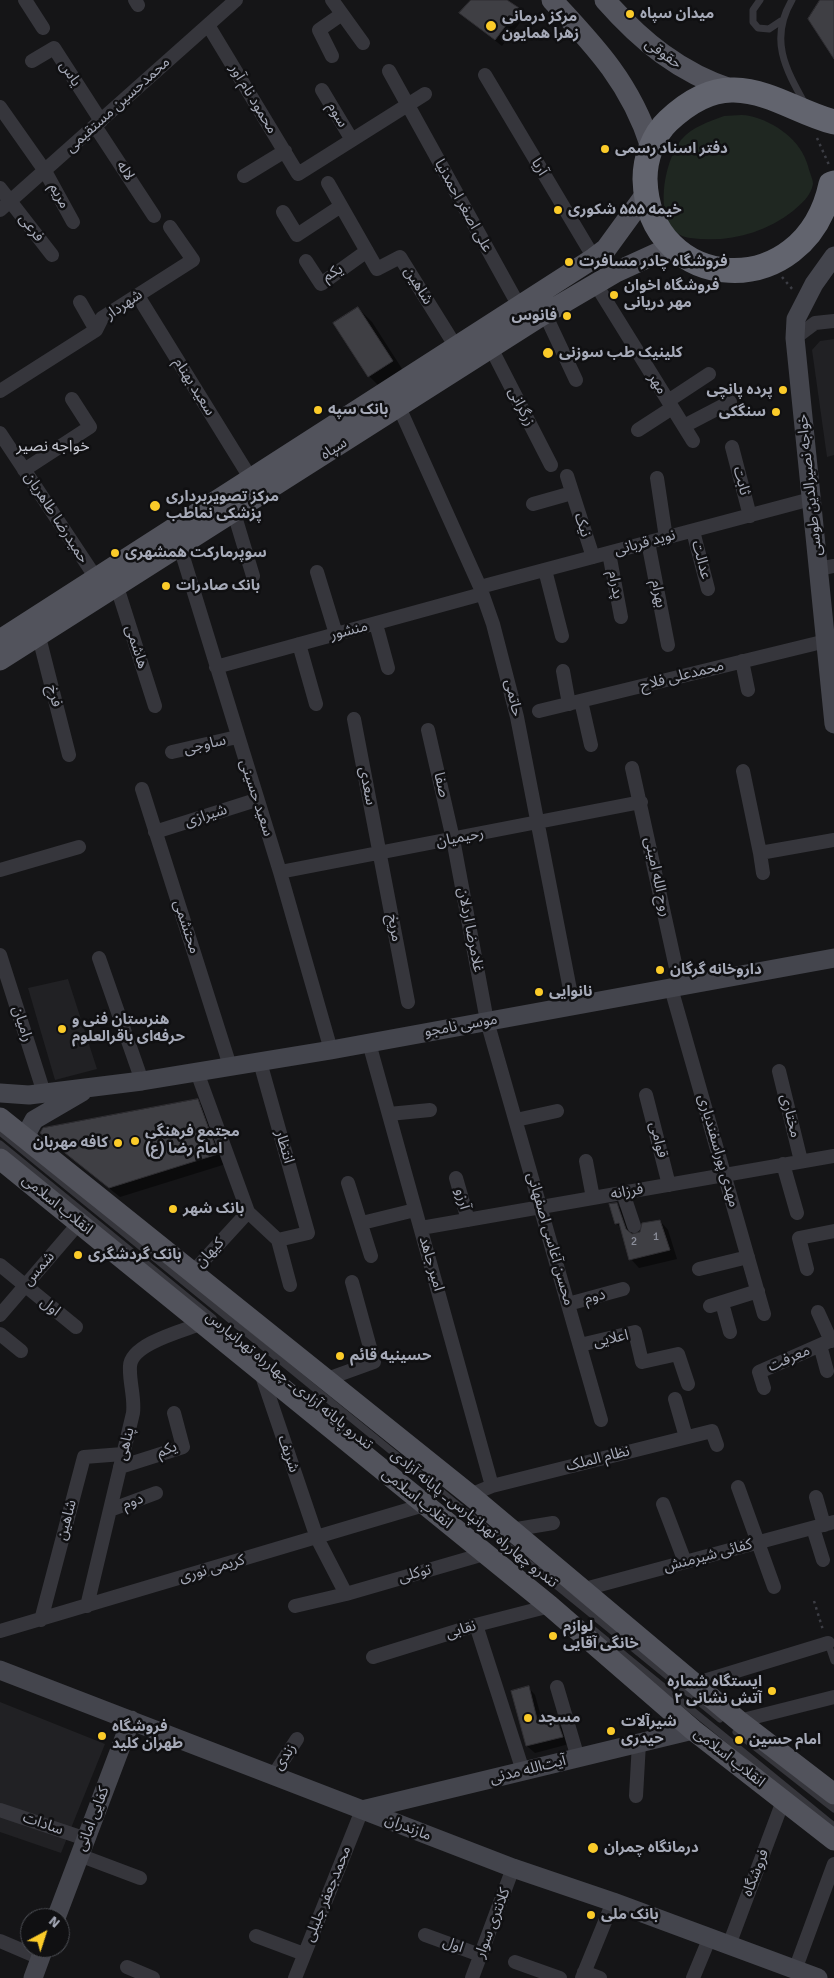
<!DOCTYPE html>
<meta charset="utf-8">
<style>
body{margin:0}
#map{position:relative;width:834px;height:1978px;overflow:hidden;background:#151517;font-family:Signika,sans-serif}
canvas{display:block}
.north{position:absolute;left:20px;top:1908px;width:50px;height:50px;box-sizing:border-box;background:#101012;border:1px solid #4c4e54;border-radius:50%;rotate:40deg;font-size:14px;font-weight:700;line-height:20px;text-align:center;color:#a6aab8}
.north::after{content:'';display:block;margin:auto;width:18px;height:22px;background:#fbcb29;clip-path:polygon(50% 0,100% 100%,50% 72%,0 100%)}
</style>
<div id="map">
<canvas width="834" height="1978"></canvas>
<div class="north">N</div>
</div>
<script>
const c = document.querySelector('canvas').getContext('2d');
c.lineJoin = 'round';
function fill(path, color) {
  c.fillStyle = color;
  c.fill(path, 'evenodd');
}
function strokePath(path, color, width, dash) {
  c.strokeStyle = color;
  c.lineWidth = width;
  c.lineCap = dash ? 'butt' : 'round';
  c.setLineDash(dash || []);
  c.stroke(path);
}
function label(font, color, halo, rows, align = 'center') {
  c.font = font + ' Signika,"Noto Sans Arabic",sans-serif';
  c.lineWidth = 5;
  c.setLineDash([]);
  c.textBaseline = 'middle';
  c.strokeStyle = halo;
  c.fillStyle = color;
  for (const [text, x, y, turn = 0] of rows) {
    c.save();
    c.translate(x, y);
    c.rotate((+turn || 0) * Math.PI / 180);
    c.textAlign = isNaN(turn) ? turn : align;
    if (halo) c.strokeText(text, 0, 0);
    c.fillText(text, 0, 0);
    c.restore();
  }
}
const built = new Path2D(`
 M 834,339 L 834,455 L 827,457 L 812,350 L 820,341 Z
 M 68,979 L 97,1069 L 55,1080 L 28,988 Z
 M 0,1702 L 105,1744 L 61,1853 L 0,1832 Z`);
const green = new Path2D(`
 M 724,116 C 732,116 742,114 750,116 C 775,122 801,140 808,166 C 809,171 813,179 813,184 C 811,196 801,204 793,211 C 763,234 728,243 690,238 C 650,232 663,162 681,140 C 692,127 708,122 724,116 Z`);
const shadow = new Path2D(`
 M 472,0 L 505,0 L 525,16 L 502,46 L 460,13 Z
 M 358,308 L 372,322 L 406,375 L 383,390 L 369,376 Z
 M 197,1100 L 207,1110 L 226,1164 L 120,1197 L 41,1133 Z
 M 617,1204 L 625,1213 L 633,1235 L 641,1233 L 660,1221 L 668,1230 L 677,1259 L 639,1268 L 631,1259 L 622,1229 L 616,1223 Z
 M 528,1687 L 535,1695 L 542,1720 L 550,1718 L 558,1724 L 565,1731 L 569,1744 L 535,1753 L 527,1746 L 513,1692 Z`);
const building = new Path2D(`
 M 471,0 L 507,0 L 519,8 L 495,40 L 459,13 Z
 M 820,0 L 834,0 L 834,59 L 808,19 Z
 M 358,307 L 393,361 L 368,377 L 333,323 Z
 M 198,1099 L 218,1154 L 109,1188 L 40,1133 L 43,1128 Z
 M 617,1203 L 626,1229 L 632,1234 L 640,1232 L 642,1223 L 660,1220 L 670,1250 L 629,1260 L 619,1223 L 615,1224 L 609,1204 Z
 M 529,1686 L 537,1719 L 550,1716 L 552,1724 L 558,1723 L 563,1737 L 526,1746 L 511,1691 Z`);
const path = new Path2D(`
 M 817,138 L 829,165
 M 782,277 L 793,290
 M 814,1601 L 823,1630`);
const lane = new Path2D(`
 M 760,0 L 753,10 L 753,22 L 758,28 L 769,29 L 781,21
 M 792,0 C 769,39 785,68 805,104
 M 0,1132 L 720,1719
 M 0,1144 L 213,1318
 M 590,1627 L 834,1826
 M 828,1643 L 834,1661
 M 736,1732 L 834,1809`);
const street = new Path2D(`
 M 25,0 L 43,28
 M 135,0 L 138,5
 M 332,0 L 363,43
 M 208,25 L 298,174 L 425,94
 M 332,56 L 319,30 L 342,14
 M 32,61 L 54,48 L 101,121
 M 389,71 L 519,306
 M 485,75 L 594,258
 M 322,90 L 352,140
 M 0,107 L 45,171 L 73,222
 M 95,126 L 154,216
 M 244,176 L 285,151
 M 328,183 L 377,269 L 400,257 L 456,347
 M 0,188 L 52,255
 M 0,210 L 236,0
 M 283,212 L 297,235 L 341,206
 M 306,261 L 321,284 L 367,251
 M 595,283 L 693,441
 M 138,296 L 251,479
 M 80,302 L 96,330
 M 545,314 L 576,380
 M 795,338 L 815,323 L 834,321
 M 491,348 L 551,465
 M 0,391 L 96,330 L 102,318 L 193,260 L 170,227
 M 668,401 L 709,374
 M 399,407 L 480,587 L 493,624 L 517,717 L 573,1005
 M 684,426 L 730,402
 M 638,430 L 672,408
 M 0,433 L 96,578
 M 732,447 L 750,516
 M 24,470 L 90,427 L 72,399
 M 567,476 L 593,557
 M 657,478 L 666,538
 M 533,504 L 572,493
 M 234,513 L 253,576
 M 693,531 L 708,589
 M 648,542 L 668,645
 M 180,547 L 280,872 L 331,1050
 M 609,553 L 621,617
 M 818,569 L 834,566
 M 545,570 L 562,636
 M 317,572 L 336,634
 M 117,587 L 155,706
 M 480,587 L 811,499
 M 376,624 L 388,668
 M 39,637 L 69,755
 M 299,644 L 316,704
 M 742,661 L 748,690
 M 216,667 L 482,594
 M 563,671 L 569,704
 M 581,701 L 591,745
 M 539,711 L 826,641
 M 354,719 L 408,1002
 M 428,730 L 453,839 L 487,1021 L 601,1420
 M 172,752 L 237,737
 M 632,768 L 680,986
 M 743,771 L 760,853
 M 142,789 L 230,1066
 M 155,832 L 256,800
 M 0,870 L 79,847
 M 280,872 L 641,802
 M 763,873 L 760,853 L 834,840
 M 0,955 L 44,1093
 M 99,958 L 142,1081
 M 671,988 L 764,1314
 M 369,1043 L 492,1486
 M 779,1071 L 801,1161
 M 646,1095 L 669,1185
 M 389,1114 L 430,1110
 M 516,1120 L 557,1111
 M 586,1161 L 593,1198
 M 783,1164 L 797,1213
 M 456,1178 L 468,1220
 M 348,1183 L 371,1256
 M 623,1193 L 634,1226
 M 248,1212 L 278,1240 L 308,1233 L 260,1062
 M 362,1223 L 415,1210
 M 421,1228 L 834,1156
 M 278,1240 L 290,1285
 M 0,1265 L 76,1327
 M 699,1269 L 748,1257
 M 807,1269 L 799,1238 L 834,1231
 M 193,1272 L 248,1212 L 197,1072
 M 722,1303 L 730,1332
 M 568,1304 L 623,1289
 M 710,1306 L 758,1291
 M 818,1312 L 831,1341
 M 0,1315 L 79,1223
 M 0,1334 L 21,1351
 M 580,1345 L 635,1332 L 642,1362 L 678,1354 L 688,1384
 M 820,1345 L 827,1371
 M 261,1373 L 317,1538 L 346,1594 L 484,1554
 M 327,1379 L 374,1362 L 352,1282
 M 764,1388 L 759,1372 L 834,1339
 M 675,1399 L 686,1437
 M 120,1467 L 183,1447 L 174,1413
 M 738,1487 L 774,1587
 M 470,1495 L 492,1486 L 712,1431 L 717,1445
 M 816,1497 L 824,1525
 M 663,1504 L 685,1562
 M 110,1510 L 156,1493
 M 813,1528 L 823,1560
 M 511,1530 L 553,1523
 M 581,1590 L 834,1522
 M 87,1606 L 133,1413 C 135,1397 129,1382 130,1366 C 131,1344 182,1331 200,1324
 M 295,1606 L 346,1594
 M 41,1620 L 84,1457 L 123,1454
 M 476,1625 L 523,1771
 M 0,1631 L 424,1505
 M 373,1657 L 476,1625 L 550,1606
 M 694,1684 L 828,1643
 M 557,1687 L 578,1758
 M 739,1721 L 834,1697
 M 273,1776 L 297,1739
 M 636,1796 L 639,1743
 M 0,1810 L 86,1839
 M 79,1855 L 140,1878
 M 425,1935 L 480,1955
 M 256,1936 L 304,1954
 M 0,1941 L 40,1958
 M 729,1945 L 783,1801
 M 515,1962 L 560,1978
 M 127,1967 L 153,1978
 M 795,1970 L 834,1864
 M 584,1972 L 600,1978
 M 295,1978 L 362,1810
 M 472,1978 L 513,1868
 M 582,1978 L 613,1902
 M 693,1978 L 710,1937`);
const secondary = new Path2D(`
 M 834,256 L 814,284 L 796,319 L 795,338 L 834,724
 M 0,1093 L 29,1095 L 142,1081 L 331,1050 L 834,958
 M 31,1143 L 27,1133 L 34,1120 L 82,1092
 M 0,1670 L 513,1868 L 613,1902 L 818,1978
 M 362,1810 L 693,1730
 M 56,1918 L 131,1720
 M 33,1978 L 44,1948`);
const primary = new Path2D(`
 M 552,0 C 596,47 631,84 651,147
 M 605,0 C 641,41 680,73 733,90
 M 0,640 L 594,258 L 606,249 L 646,194
 M 0,660 L 541,316 L 616,272 L 673,246
 M 0,1118 L 470,1495 L 739,1721 L 834,1794
 M 0,1159 L 550,1606 L 693,1730 L 834,1840`);
const highway = new Path2D(`
 M 834,122 C 799,113 771,91 734,90 C 708,89 686,104 668,121 C 653,135 645,159 645,179 C 648,294 805,306 831,184 L 834,183`);
const markers = [
 [630,14,5,"#fbcb29"],
 [491,26,6,"#fbcb29"],
 [605,149,5,"#fbcb29"],
 [558,210,5,"#fbcb29"],
 [569,262,5,"#fbcb29"],
 [614,295,5,"#fbcb29"],
 [567,316,5,"#fbcb29"],
 [548,353,6,"#fbcb29"],
 [783,390,5,"#fbcb29"],
 [318,410,5,"#fbcb29"],
 [776,412,5,"#fbcb29"],
 [155,506,6,"#fbcb29"],
 [115,553,5,"#fbcb29"],
 [166,586,5,"#fbcb29"],
 [660,970,5,"#fbcb29"],
 [539,992,5,"#fbcb29"],
 [62,1029,5,"#fbcb29"],
 [135,1141,5,"#fbcb29"],
 [118,1143,5,"#fbcb29"],
 [173,1209,5,"#fbcb29"],
 [78,1255,5,"#fbcb29"],
 [340,1356,5,"#fbcb29"],
 [553,1636,5,"#fbcb29"],
 [772,1691,5,"#fbcb29"],
 [528,1718,5,"#fbcb29"],
 [611,1731,5,"#fbcb29"],
 [102,1736,5,"#fbcb29"],
 [739,1740,5,"#fbcb29"],
 [593,1848,6,"#fbcb29"],
 [591,1915,5,"#fbcb29"]
];
const numberNames = [
 ["1",656,1237],
 ["2",634,1242]
];
const poiNames = [
 ["میدان سپاه",640,14],
 ["مرکز درمانی",502,17],
 ["زهرا همایون",502,34],
 ["دفتر اسناد رسمی",615,149],
 ["خیمه ۵۵۵ شکوری",568,210],
 ["فروشگاه چادر مسافرت",579,262],
 ["فروشگاه اخوان",624,286],
 ["مهر دریانی",624,303],
 ["فانوس",557,316,"right"],
 ["کلینیک طب سوزنی",559,353],
 ["پرده پانچی",773,390,"right"],
 ["بانک سپه",328,410],
 ["سنگکی",766,412,"right"],
 ["مرکز تصویربرداری",166,497],
 ["پزشکی نماطب",166,514],
 ["سوپرمارکت همشهری",125,553],
 ["بانک صادرات",176,586],
 ["داروخانه گرگان",670,970],
 ["نانوایی",549,992],
 ["هنرستان فنی و",72,1020],
 ["حرفه‌ای باقرالعلوم",72,1037],
 ["مجتمع فرهنگی",145,1132],
 ["امام رضا (ع)",145,1149],
 ["کافه مهربان",108,1143,"right"],
 ["بانک شهر",183,1209],
 ["بانک گردشگری",88,1255],
 ["حسینیه قائم",350,1356],
 ["لوازم",563,1627],
 ["خانگی آقایی",563,1644],
 ["ایستگاه شماره",762,1682,"right"],
 ["۲ آتش نشانی",762,1699,"right"],
 ["مسجد",538,1718],
 ["شیرآلات",621,1722],
 ["حیدری",621,1739],
 ["فروشگاه",112,1727],
 ["طهران کلید",112,1744],
 ["امام حسین",749,1740],
 ["درمانگاه چمران",604,1848],
 ["بانک ملی",601,1915]
];
const streetNames = [
 ["حقوقی",663,54,35],
 ["یاس",70,74,57],
 ["محمود نام آور",253,99,59],
 ["محمدحسین مستقیمی",118,105,-42],
 ["سوم",337,115,59],
 ["آریا",539,167,59],
 ["لاله",125,171,57],
 ["مریم",59,196,62],
 ["علی اصغر احمدنیا",463,206,61],
 ["فرعی",31,228,52],
 ["یکم",333,273,-29],
 ["شاهین",418,286,58],
 ["شهردار",124,305,-34],
 ["مهر",657,384,58],
 ["سعید بهنام",194,387,58],
 ["زرگرانی",521,407,63],
 ["سپاه",334,449,-33],
 ["ثابت",741,481,75],
 ["خواجه نصیرالدین طوسی",810,485,-96],
 ["حمیدرضا طاهریان",56,518,57],
 ["نیک",582,525,72],
 ["نوید قربانی",645,543,-15],
 ["عدالت",701,560,75],
 ["پدرام",615,585,79],
 ["بهرام",658,594,79],
 ["منشور",349,631,-15],
 ["هاشمی",136,647,72],
 ["محمدعلی فلاح",682,676,-14],
 ["فرخ",54,696,75],
 ["حاتمی",513,698,78],
 ["ساوجی",205,745,-13],
 ["صفا",441,785,77],
 ["سعدی",367,786,79],
 ["سعید حسینی",256,798,72],
 ["شیرازی",206,816,-18],
 ["رحیمیان",460,838,-11],
 ["روح الله امینی",657,877,78],
 ["محتشمی",186,927,72],
 ["مریخ",394,928,80],
 ["غلامرضا اردلان",470,930,79],
 ["رامیان",22,1024,72],
 ["موسی نامجو",461,1026,-10],
 ["مختاری",790,1116,76],
 ["قوامی",658,1140,76],
 ["انتظار",284,1147,74],
 ["مهدی پوراسفندیاری",718,1151,74],
 ["فرزانه",627,1192,-10],
 ["آرزو",462,1199,75],
 ["انقلاب اسلامی",57,1205,39],
 ["محسن آغاسی اصفهانی",550,1239,74],
 ["کیهان",210,1253,-47],
 ["امیر جاهد",431,1264,74],
 ["شمس",39,1269,-49],
 ["دوم",595,1297,-15],
 ["اول",50,1307,38],
 ["اعلایی",611,1339,-12],
 ["معرفت",789,1359,-24],
 ["تندرو پایانه آزادی ـ چهارراه تهرانپارس",289,1381,39],
 ["پناهی",126,1444,-76],
 ["یکم",167,1450,-22],
 ["شریف",288,1454,71],
 ["نظام الملک",598,1459,-14],
 ["انقلاب اسلامی",417,1499,39],
 ["دوم",133,1502,-21],
 ["تندرو چهارراه تهرانپارس ـ پایانه آزادی",474,1519,39],
 ["شاهین",67,1520,-75],
 ["کفائی شیرمنش",708,1556,-15],
 ["کریمی نوری",212,1569,-16],
 ["توکلی",415,1574,-16],
 ["نقابی",461,1630,-17],
 ["زندی",285,1757,-56],
 ["انقلاب اسلامی",729,1758,38],
 ["آیت‌الله مدنی",528,1770,-14],
 ["کفایی امانی",93,1819,-69],
 ["سادات",43,1824,19],
 ["مازندران",408,1828,21],
 ["فروشگاه",756,1873,-69],
 ["محمدجعفر جلیلی",328,1894,-68],
 ["کلانتری سوار",493,1923,-69],
 ["اول",453,1945,20]
];
const neighbourhoodNames = [
 ["خواجه نصیر",53,447]
];
fill(built, '#212124');
fill(green, '#1f2721');
fill(shadow, '#0007');
fill(building, '#3f3f44');
strokePath(building, '#302f33', 1);
strokePath(path, '#3c3d44', 2.5, [2.5, 4]);
strokePath(lane, '#36363c', 7);
strokePath(street, '#36363c', 14);
strokePath(secondary, '#44454d', 19);
strokePath(primary, '#52535c', 21);
strokePath(highway, '#62646e', 25);
for (const [x, y, r, color] of markers) {
  const dot = new Path2D();
  dot.arc(x, y, r, 0, 2 * Math.PI);
  c.fillStyle = color;
  c.fill(dot);
  strokePath(dot, '#101012', 2);
}
label('12px', '#8c8f9b', null, numberNames);
label('bold 15px', '#a6aab8', '#101012', poiNames, 'left');
label('15px', '#a6aab8', '#101012', streetNames);
label('16px', '#c8cad4', '#101012', neighbourhoodNames);
</script>
